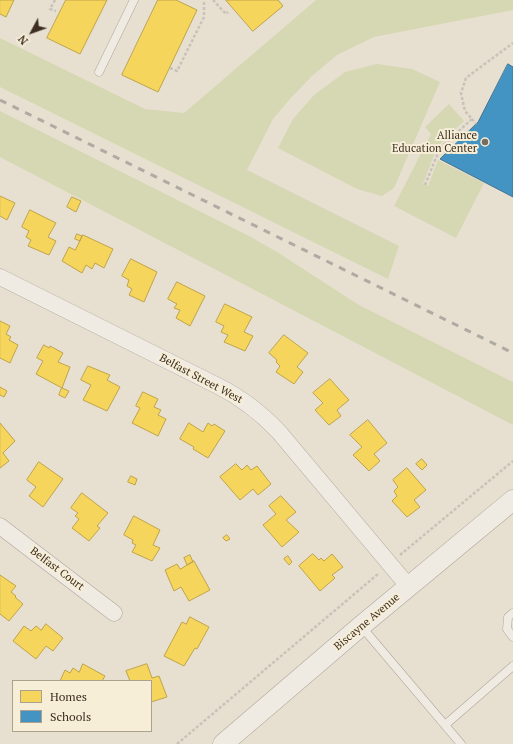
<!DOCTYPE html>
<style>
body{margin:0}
#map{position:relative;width:513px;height:744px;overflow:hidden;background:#e7e0d1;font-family:"PT Serif",serif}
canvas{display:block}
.legend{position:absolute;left:12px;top:680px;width:140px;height:52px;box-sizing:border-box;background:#f7eed8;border:1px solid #ada18e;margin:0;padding:5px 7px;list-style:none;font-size:12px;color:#3d2e20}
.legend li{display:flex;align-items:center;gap:8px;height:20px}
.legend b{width:20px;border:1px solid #ada18e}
.north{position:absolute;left:12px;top:12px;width:40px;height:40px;-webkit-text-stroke:3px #f7eed8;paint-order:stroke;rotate:229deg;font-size:11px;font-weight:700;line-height:16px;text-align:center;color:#3d2e20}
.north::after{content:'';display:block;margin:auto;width:14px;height:18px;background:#3d2e20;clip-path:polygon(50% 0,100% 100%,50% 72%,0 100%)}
</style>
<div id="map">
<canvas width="513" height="744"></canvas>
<ul class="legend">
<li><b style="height:11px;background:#f6d55c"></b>Homes</li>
<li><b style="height:11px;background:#4393c3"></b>Schools</li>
</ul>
<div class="north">N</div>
</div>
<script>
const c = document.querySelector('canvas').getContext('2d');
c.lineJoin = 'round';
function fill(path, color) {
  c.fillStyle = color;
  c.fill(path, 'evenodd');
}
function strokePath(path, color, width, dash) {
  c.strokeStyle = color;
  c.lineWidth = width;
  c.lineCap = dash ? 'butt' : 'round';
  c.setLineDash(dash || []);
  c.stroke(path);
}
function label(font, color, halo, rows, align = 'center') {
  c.font = font + ' "PT Serif",serif';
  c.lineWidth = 4;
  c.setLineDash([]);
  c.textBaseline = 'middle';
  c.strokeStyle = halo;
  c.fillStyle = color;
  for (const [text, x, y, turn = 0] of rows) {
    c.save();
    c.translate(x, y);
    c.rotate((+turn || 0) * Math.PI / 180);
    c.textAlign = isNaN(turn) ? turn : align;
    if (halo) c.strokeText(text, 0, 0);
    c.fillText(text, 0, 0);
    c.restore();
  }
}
const green = new Path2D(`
 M 316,0 L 513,0 L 513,10 L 374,37 L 337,55 L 312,76 L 289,100 L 273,119 L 247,170 L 399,246 L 388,279 L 0,87 L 0,38 L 145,109 L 184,113 Z
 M 377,64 L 412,69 L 440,82 L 394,188 L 382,196 L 357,189 L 278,148 L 293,119 L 314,95 L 345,72 Z
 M 449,104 L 464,121 L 437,147 L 423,184 L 428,186 L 438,160 L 484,183 L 456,238 L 394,206 L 431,134 L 425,127 Z
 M 0,111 L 249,236 L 277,252 L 359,305 L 513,382 L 513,425 L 0,157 Z`);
const homes = new Path2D(`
 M 0,0 L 14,0 L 6,17 L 0,14 Z
 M 66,0 L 107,0 L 80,54 L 47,38 Z
 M 158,0 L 176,0 L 197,10 L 158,92 L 122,75 Z
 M 226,0 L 278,0 L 283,6 L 253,31 Z
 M 0,196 L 15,203 L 7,220 L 0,216 Z
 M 72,197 L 81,201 L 76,212 L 67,207 Z
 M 30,210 L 56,223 L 48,237 L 56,241 L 49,255 L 28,246 L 31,240 L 26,237 L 29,231 L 22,227 Z
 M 77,234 L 82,236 L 80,241 L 75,239 Z
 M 83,235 L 113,249 L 104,268 L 95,263 L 92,269 L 86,265 L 82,273 L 62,261 L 69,247 L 75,250 Z
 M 131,259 L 157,272 L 144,302 L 129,295 L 132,289 L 127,286 L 129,280 L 122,276 Z
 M 177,282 L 205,296 L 190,326 L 176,318 L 180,310 L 174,308 L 177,304 L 168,299 Z
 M 225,304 L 252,317 L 244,332 L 253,336 L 245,351 L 224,342 L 228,335 L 221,332 L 224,326 L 216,322 Z
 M 0,321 L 10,326 L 6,334 L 11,337 L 9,340 L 18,345 L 10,363 L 0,358 Z
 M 284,335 L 308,353 L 297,367 L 303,372 L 294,384 L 276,372 L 280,366 L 276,362 L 277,360 L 269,353 Z
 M 44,345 L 49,348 L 50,346 L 63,353 L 58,362 L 70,367 L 62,388 L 36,374 L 43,361 L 37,358 Z
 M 88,366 L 110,375 L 107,380 L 120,387 L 107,411 L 83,400 L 91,385 L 81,380 Z
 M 330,379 L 349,400 L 337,410 L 341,416 L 329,425 L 315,410 L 323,403 L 313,393 Z
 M 0,387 L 7,391 L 4,397 L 0,395 Z
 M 62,388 L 69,391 L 65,398 L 59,395 Z
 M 143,392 L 158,399 L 154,407 L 161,410 L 158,415 L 166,419 L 158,436 L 132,423 L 140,408 L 136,406 Z
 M 368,420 L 387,443 L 374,454 L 380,461 L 369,471 L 353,455 L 362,447 L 350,435 Z
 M 0,423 L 15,441 L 3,453 L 9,461 L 0,468 Z
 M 189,423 L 203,432 L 208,423 L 212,426 L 214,424 L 225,431 L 208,458 L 193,449 L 194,447 L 180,439 Z
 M 422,459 L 427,465 L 422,470 L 416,464 Z
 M 39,462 L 63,479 L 43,507 L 29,496 L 36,487 L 27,480 Z
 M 236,464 L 242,470 L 247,465 L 251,470 L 257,466 L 271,484 L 258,495 L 253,489 L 240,500 L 220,477 Z
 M 407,468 L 426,490 L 414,500 L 420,507 L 407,517 L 392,501 L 397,496 L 394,491 L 398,487 L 393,480 Z
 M 131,476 L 137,479 L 135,485 L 128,482 Z
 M 82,493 L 108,513 L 97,526 L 100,528 L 89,541 L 72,528 L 79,519 L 75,516 L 78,513 L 71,508 Z
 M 281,496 L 296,512 L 286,520 L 299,532 L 282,547 L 263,525 L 276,514 L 269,506 Z
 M 134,516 L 160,530 L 153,545 L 160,548 L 152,561 L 132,552 L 136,545 L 132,543 L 133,540 L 124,535 Z
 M 227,535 L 230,539 L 226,541 L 223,538 Z
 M 313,554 L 319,560 L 321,558 L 324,561 L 332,554 L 343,567 L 332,575 L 335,578 L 320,591 L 299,566 Z
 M 190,555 L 193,562 L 187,565 L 184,558 Z
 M 288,556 L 292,562 L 289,565 L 284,559 Z
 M 194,561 L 210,590 L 189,601 L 181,587 L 174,591 L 165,570 L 177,564 L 180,569 Z
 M 0,575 L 16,586 L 11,592 L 16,596 L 15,597 L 23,604 L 9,621 L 0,614 Z
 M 190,617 L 209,627 L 197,649 L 195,648 L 184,666 L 164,656 L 182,622 L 186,624 Z
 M 46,624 L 63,638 L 53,651 L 46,646 L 36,659 L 13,641 L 24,626 L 31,631 L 36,626 L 41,630 Z
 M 83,664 L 105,676 L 102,681 L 60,681 L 65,670 L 70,673 L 73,668 L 79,672 Z
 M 147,664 L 152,678 L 159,676 L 167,697 L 151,702 L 151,681 L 130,681 L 126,671 Z`);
const schools = new Path2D(`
 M 508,64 L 513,67 L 513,197 L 440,159 L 478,122 Z`);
const path = new Path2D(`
 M 55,0 L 50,9 L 56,11
 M 213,0 L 226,14 L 228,12
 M 170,68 L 177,71 L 204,17 L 204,0
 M 472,119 L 476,124
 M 425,185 L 440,148 L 472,119 L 465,111 L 461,93 L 466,78 L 513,43
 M 400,555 L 513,461
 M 177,744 L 378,574`);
const service = new Path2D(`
 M 99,72 L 134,0
 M 513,613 L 508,617 L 507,629 L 513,637
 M 361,626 L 461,744
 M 445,725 L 513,666`);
const minor = new Path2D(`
 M 0,277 L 218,386 C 242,398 261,413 279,432 L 409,587
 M 0,526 L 114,613`);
const tertiary = new Path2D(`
 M 223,744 L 361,626 L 513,500`);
const rail = new Path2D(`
 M 0,100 L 513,353`);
const markers = [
 [485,142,4,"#786c5e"]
];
const poiNames = [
 ["Alliance",477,136],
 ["Education Center",477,149]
];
const streetNames = [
 ["Belfast Street West",201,379,28],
 ["Belfast Court",57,569,37],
 ["Biscayne Avenue",367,622,-40]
];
fill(green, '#d6d7b3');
fill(homes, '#f6d55c');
strokePath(homes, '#bea34a', 1);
fill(schools, '#4393c3');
strokePath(schools, '#417592', 1);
strokePath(service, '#ada599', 9);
strokePath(minor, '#ada599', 17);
strokePath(tertiary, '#ada599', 21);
strokePath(path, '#c8c2b9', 2.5, [3, 2]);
strokePath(service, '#efebe3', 8);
strokePath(minor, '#efebe3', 16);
strokePath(tertiary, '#efebe3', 20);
strokePath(rail, '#afaaa2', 3, [7, 7]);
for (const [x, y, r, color] of markers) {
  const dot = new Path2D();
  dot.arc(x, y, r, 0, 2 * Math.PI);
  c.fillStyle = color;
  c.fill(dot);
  strokePath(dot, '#f7eed8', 1.5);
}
label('11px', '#3d2e20', '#f7eed8', poiNames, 'right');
label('11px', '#3d2e20', '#f7eed8', streetNames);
</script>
